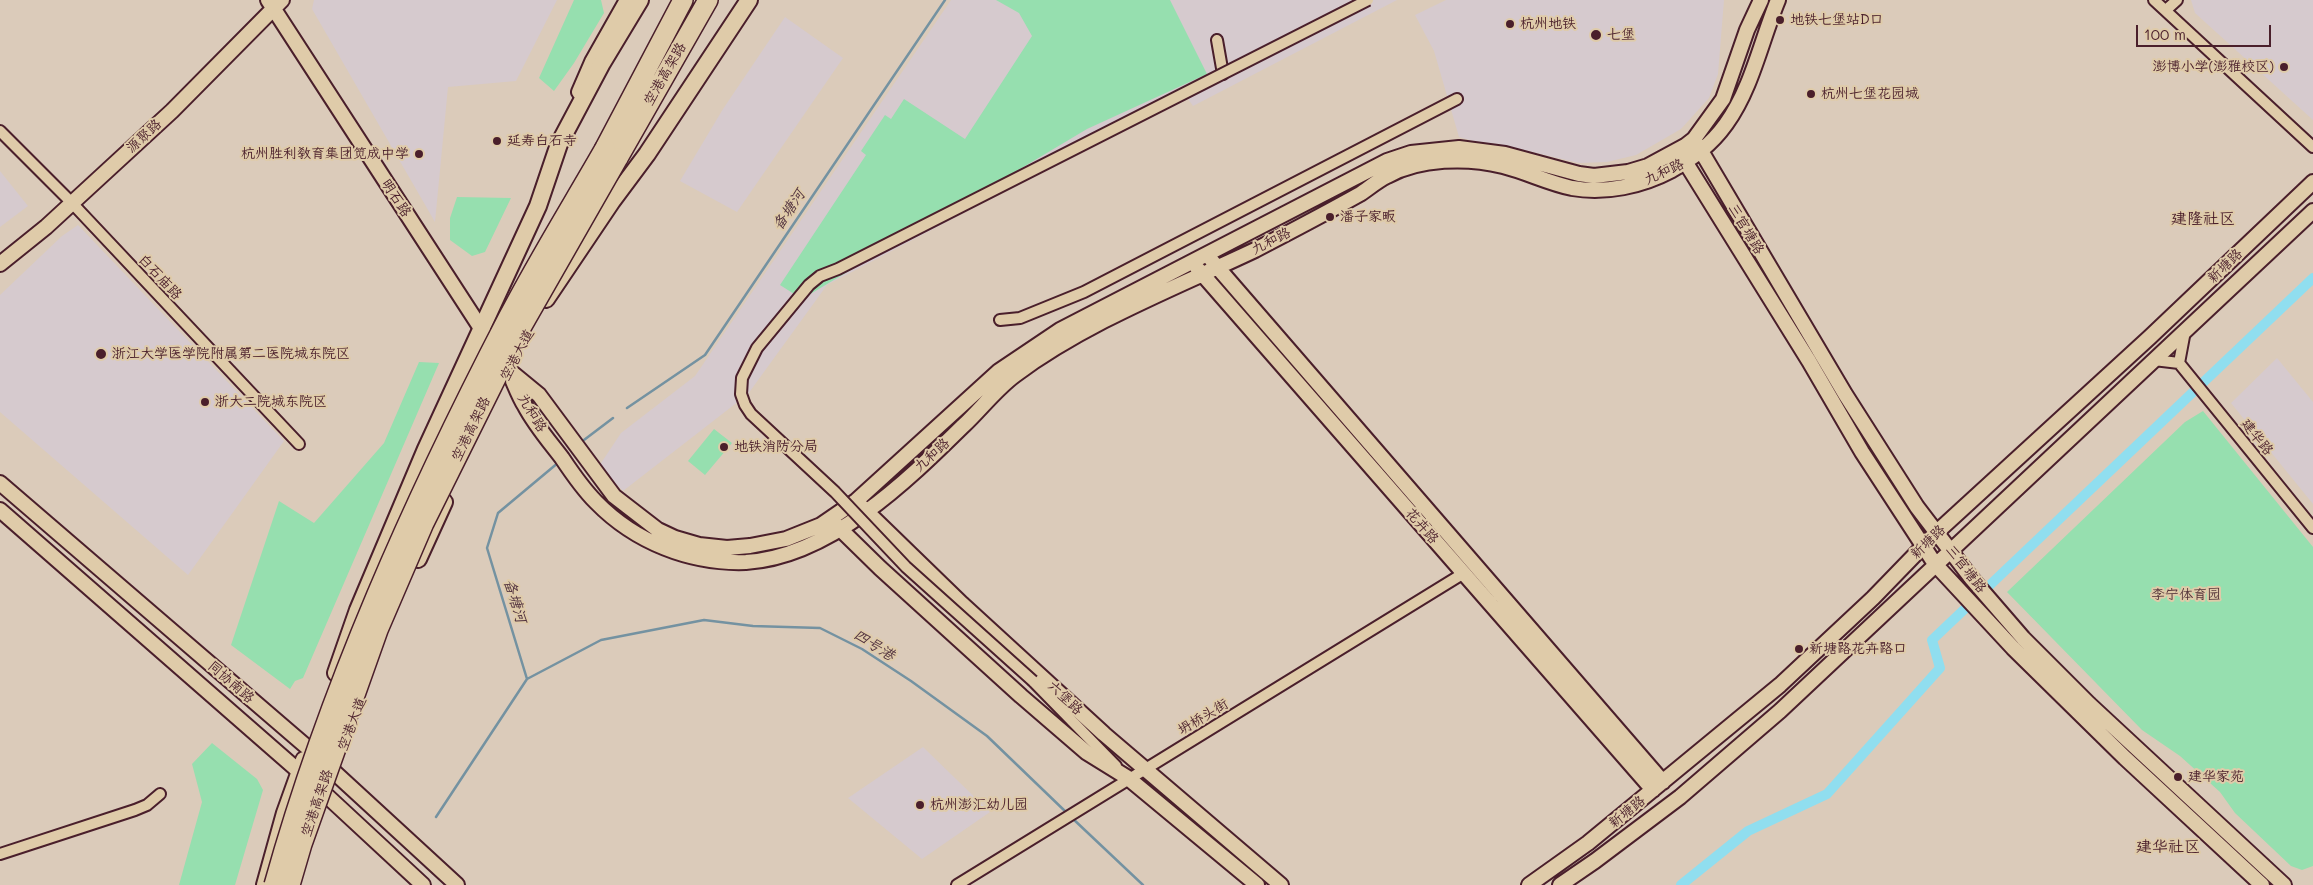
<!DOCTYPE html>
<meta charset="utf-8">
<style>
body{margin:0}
#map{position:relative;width:2313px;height:885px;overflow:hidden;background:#dbcbba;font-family:Mali,sans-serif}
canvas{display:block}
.scale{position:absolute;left:2136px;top:25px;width:135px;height:22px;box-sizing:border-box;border:2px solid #4a1f2b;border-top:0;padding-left:6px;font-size:15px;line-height:18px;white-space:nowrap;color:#4a1f2b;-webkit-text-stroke:4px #dfcba9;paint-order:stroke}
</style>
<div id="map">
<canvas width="2313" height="885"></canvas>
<div class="scale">100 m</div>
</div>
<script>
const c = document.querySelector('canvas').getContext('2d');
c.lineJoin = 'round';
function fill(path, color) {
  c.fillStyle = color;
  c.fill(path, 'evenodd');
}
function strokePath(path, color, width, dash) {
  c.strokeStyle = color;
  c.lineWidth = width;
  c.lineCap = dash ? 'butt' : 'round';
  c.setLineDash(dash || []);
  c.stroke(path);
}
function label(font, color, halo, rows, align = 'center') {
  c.font = font + ' Mali,"LXGW WenKai TC",sans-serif';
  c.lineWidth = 4;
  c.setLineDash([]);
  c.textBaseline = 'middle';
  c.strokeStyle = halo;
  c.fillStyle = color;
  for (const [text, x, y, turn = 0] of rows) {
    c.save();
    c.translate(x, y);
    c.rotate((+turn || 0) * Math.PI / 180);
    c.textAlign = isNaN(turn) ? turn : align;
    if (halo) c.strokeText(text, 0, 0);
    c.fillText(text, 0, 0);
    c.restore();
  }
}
const built = new Path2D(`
 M 314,0 L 557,0 L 516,81 L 448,87 L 435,222 L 312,9 Z
 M 951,0 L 1397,0 L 1193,106 L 1186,96 L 827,285 L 748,394 L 623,491 L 599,466 L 621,433 L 695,376 Z
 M 1446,0 L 1724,0 L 1718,74 L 1709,98 L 1681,129 L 1636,155 L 1607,162 L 1579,163 L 1498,144 L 1476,142 L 1459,137 L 1434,51 L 1415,15 Z
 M 2191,0 L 2313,0 L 2313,120 L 2195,13 Z
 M 785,17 L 843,58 L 737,212 L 680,181 L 723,109 Z
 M 0,171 L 28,206 L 0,227 Z
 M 78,225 L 284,441 L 188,575 L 0,412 L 0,295 L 62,236 Z
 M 2277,358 L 2313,402 L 2313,504 L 2231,403 Z
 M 923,747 L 990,812 L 922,859 L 848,798 Z`);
const green = new Path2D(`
 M 574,0 L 601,0 L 604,13 L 574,63 L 554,91 L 539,78 Z
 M 996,0 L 1170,0 L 1207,74 L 1087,129 L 802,299 L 780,285 L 866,155 L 861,151 L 885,115 L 891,119 L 904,99 L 965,139 L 1032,36 L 1019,13 Z
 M 457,197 L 511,198 L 485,252 L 472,256 L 450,240 L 450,218 Z
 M 419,362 L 439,363 L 303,678 L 295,681 L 290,689 L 231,645 L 279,501 L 314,523 L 384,443 Z
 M 2203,411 L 2313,547 L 2313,866 L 2302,870 L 2291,866 L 2235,813 L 2220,792 L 2180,756 L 2142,730 L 2007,592 L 2185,422 Z
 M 714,429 L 732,443 L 705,475 L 688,461 Z
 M 212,743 L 257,779 L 263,790 L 235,885 L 179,885 L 202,802 L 192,764 Z`);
const stream = new Path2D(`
 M 627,408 L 705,355 L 945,0
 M 580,443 L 613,418
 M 527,679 L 487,548 L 498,513 L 559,462
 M 436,817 L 527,679 L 601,640 L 704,620 L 753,626 L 820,628 L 862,649 L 911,681 L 987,736 L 1067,813
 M 1071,817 L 1143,885`);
const canal = new Path2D(`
 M 1681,885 L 1748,831 L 1827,794 L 1940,668 L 1932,640 L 2313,278`);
const street = new Path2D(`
 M 2154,0 L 2313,147
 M 2166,10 L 2177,0
 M 1217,40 L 1223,74
 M 0,131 L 72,203 L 299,444
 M 1000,320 L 1020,318 L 1084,292 L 1457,99
 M 2154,360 L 2179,363 L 2313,528
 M 2179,363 L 2185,331
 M 1063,705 L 1033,681 L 1116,766
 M 0,854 L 135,810 L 147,805 L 160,794
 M 957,885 L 1464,573`);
const secondary = new Path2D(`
 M 268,0 L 508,370 C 514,382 518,395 525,406 C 535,425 549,441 562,458 C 572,473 583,489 596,502 C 635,542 690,564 746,562 C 830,557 908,480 964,425 C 981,409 996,389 1015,375 C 1086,322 1175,288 1255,250 C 1290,232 1326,213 1360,194 C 1369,188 1377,181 1387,176 C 1420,158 1467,157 1503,166 C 1527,172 1548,183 1572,188 C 1605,194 1642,186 1672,170 C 1693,158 1711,145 1726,124 C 1752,88 1761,41 1778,0
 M 579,92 L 592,62 L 627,0
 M 1697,144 L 1845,394 L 1917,507 L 1972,579 L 2023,638 L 2089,704 L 2284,885
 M 1681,155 L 1809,361 L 1862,452 L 1935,564 L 2013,648 L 2125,758 L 2262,885
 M 1212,261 L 1663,782
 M 0,264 L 46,227 L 172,111 L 282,0
 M 1197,268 L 1653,790
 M 511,372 L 539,395 L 614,496 L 658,530 L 675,538 L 699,545 L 727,548 L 750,546 L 786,539 L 821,525 L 856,501 L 999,371 L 1060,330 L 1387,161 L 1411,153 L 1459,148 L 1505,154 L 1579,174 L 1594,176 L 1628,172 L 1648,166 L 1685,146 L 1694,139 L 1723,99 L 1747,30 L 1761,0
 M 0,483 L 308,748 L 457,885
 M 861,506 L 962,604 L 1104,734 L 1281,885
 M 0,510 L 326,795 L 423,885
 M 834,523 L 880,568 L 1021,696 L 1086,752 L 1128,778 L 1257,885
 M 1529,885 L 1588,843 L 1780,685 L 1873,598 L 1937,532 L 2150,337 L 2313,182
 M 1560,885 L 1595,861 L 1680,797 L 1780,711 L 2313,211`);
const primary = new Path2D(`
 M 546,299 L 612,201 L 647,154 L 749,0
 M 418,559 L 444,502
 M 336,673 L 358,610 L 426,449 L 538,206 L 559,144 L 602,63 L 640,0
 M 265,885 L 285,813 L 304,760`);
const highway = new Path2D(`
 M 605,148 L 683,0
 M 618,158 L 708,0`);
const streetBridge = new Path2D(`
 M 1033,681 L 906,567 L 835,492 L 751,414 L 745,405 L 741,394 L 742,378 L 757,348 L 809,285 L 820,276 L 838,269 L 1368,0`);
const highwayBridge = new Path2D(`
 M 274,885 C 329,688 414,499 508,318 C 538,260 573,204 605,148
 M 290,885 L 302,844 L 378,630 L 424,523 L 522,326 L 618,158`);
const markers = [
 [1780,20,5,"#4a1f2b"],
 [1510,24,5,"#4a1f2b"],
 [1596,35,6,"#4a1f2b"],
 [2284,67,5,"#4a1f2b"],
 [1811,94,5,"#4a1f2b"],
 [497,141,5,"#4a1f2b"],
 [419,154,5,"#4a1f2b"],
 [1330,217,5,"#4a1f2b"],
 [101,354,6,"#4a1f2b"],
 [205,402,5,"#4a1f2b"],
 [724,447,5,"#4a1f2b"],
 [1799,649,5,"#4a1f2b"],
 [2178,777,5,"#4a1f2b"],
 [920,805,5,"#4a1f2b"]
];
const poiNames = [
 ["地铁七堡站D口",1790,20],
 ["杭州地铁",1520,24],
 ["七堡",1607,35],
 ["澎博小学(澎雅校区)",2274,67,"right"],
 ["杭州七堡花园城",1821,94],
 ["延寿白石寺",507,141],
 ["杭州胜利教育集团笕成中学",409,154,"right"],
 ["潘子家畈",1340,217],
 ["浙江大学医学院附属第二医院城东院区",112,354],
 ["浙大二院城东院区",215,402],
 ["地铁消防分局",734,447],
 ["新塘路花卉路口",1809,649],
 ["建华家苑",2188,777],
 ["杭州澎汇幼儿园",930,805]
];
const streetNames = [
 ["空港高架路",665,74,-60],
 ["源聚路",144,136,-43],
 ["九和路",1664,172,-25],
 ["明石路",396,198,57],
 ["三官塘路",1746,229,59],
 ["九和路",1271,241,-27],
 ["新塘路",2225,266,-44],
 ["白石庙路",160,277,47],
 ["空港大道",517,355,-62],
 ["九和路",532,413,58],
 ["空港高架路",471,429,-64],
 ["建华路",2257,437,51],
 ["九和路",932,455,-42],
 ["花卉路",1422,526,49],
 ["新塘路",1928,542,-44],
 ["三官塘路",1966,569,52],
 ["同协南路",231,682,41],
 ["六堡路",1065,698,43],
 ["坍桥头街",1203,717,-31],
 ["空港大道",352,724,-69],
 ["空港高架路",317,803,-71],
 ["新塘路",1627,812,-39]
];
const parkNames = [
 ["李宁体育园",2186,595]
];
const waterNames = [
 ["备塘河",789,210,-56],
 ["备塘河",515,601,73],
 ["四号港",874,645,32]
];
const quarterNames = [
 ["建隆社区",2203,219],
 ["建华社区",2168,847]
];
fill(built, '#d6cace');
fill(green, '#96dfaf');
strokePath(stream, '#7492a1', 2.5);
strokePath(canal, '#90deef', 10);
strokePath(street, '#4a1f2b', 14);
strokePath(secondary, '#4a1f2b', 18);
strokePath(primary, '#4a1f2b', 20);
strokePath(highway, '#4a1f2b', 22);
strokePath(street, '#dfcba9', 10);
strokePath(secondary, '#dfcba9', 14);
strokePath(primary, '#dfcba9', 16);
strokePath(highway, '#dfcba9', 19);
strokePath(streetBridge, '#4a1f2b', 14, []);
strokePath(highwayBridge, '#4a1f2b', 22, []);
strokePath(streetBridge, '#dfcba9', 10);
strokePath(highwayBridge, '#dfcba9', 19);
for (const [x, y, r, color] of markers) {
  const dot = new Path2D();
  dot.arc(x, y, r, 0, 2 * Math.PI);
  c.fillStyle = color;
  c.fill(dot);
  strokePath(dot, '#dfcba9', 2);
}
label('14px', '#4a1f2b', '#dfcba9', poiNames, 'left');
label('14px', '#4a1f2b', '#dfcba9', streetNames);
label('14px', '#523238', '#dfcba9', parkNames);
label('italic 15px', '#51323f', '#dfcba9', waterNames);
label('16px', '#4a1f2b', '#dfcba9', quarterNames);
</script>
